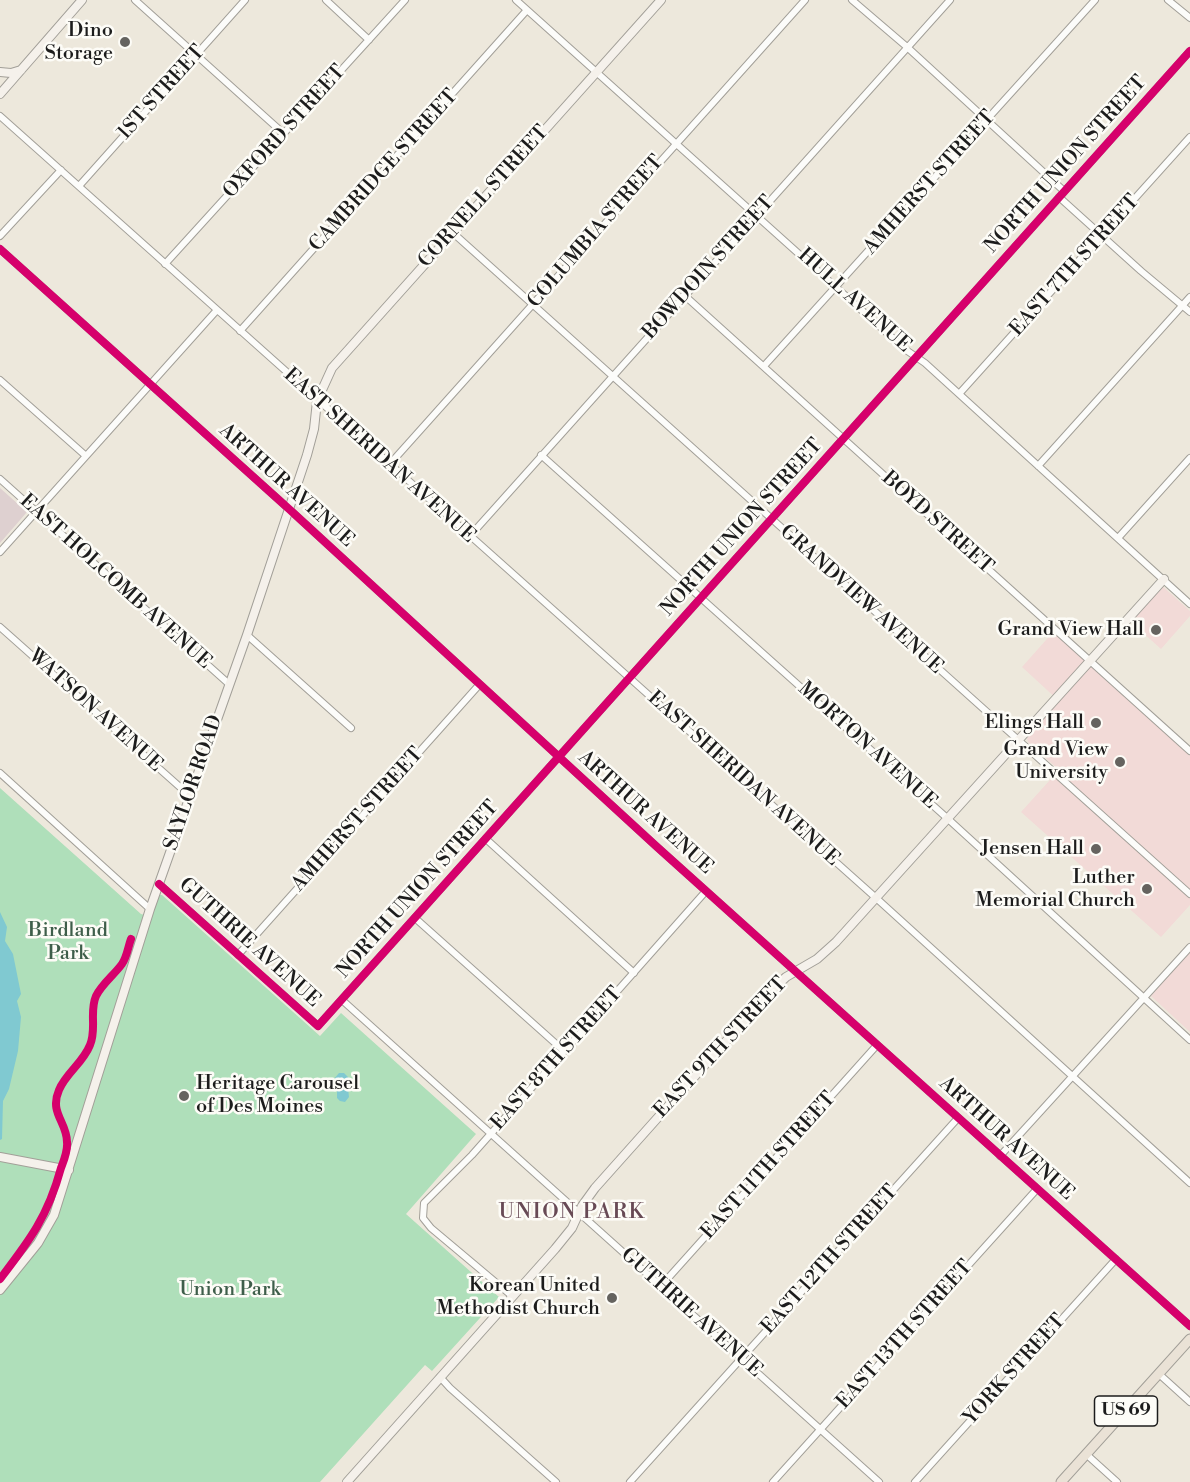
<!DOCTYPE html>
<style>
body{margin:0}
canvas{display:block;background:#ede8dc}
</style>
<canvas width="1190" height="1482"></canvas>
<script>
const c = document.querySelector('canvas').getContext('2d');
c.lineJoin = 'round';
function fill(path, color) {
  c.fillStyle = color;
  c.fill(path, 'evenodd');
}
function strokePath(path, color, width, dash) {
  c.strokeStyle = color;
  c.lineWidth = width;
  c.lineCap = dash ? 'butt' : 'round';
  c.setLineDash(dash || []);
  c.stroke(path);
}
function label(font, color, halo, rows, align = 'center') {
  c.font = font + ' "Libre Bodoni",serif';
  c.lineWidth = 5;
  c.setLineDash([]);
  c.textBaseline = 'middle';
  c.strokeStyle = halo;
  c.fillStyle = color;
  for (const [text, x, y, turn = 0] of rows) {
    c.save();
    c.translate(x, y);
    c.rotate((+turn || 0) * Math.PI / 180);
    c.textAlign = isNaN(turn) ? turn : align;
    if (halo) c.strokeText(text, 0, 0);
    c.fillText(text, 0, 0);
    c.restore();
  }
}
const built = new Path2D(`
 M 1160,584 L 1190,611 L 1190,616 L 1161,649 L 1131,622 L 1091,666 L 1190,755 L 1190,905 L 1161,937 L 1021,812 L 1059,770 L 1028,742 L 1027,738 L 1059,701 L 1022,667 L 1054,631 L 1087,662 Z
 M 1190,951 L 1190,1032 L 1151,996 Z`);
const industrial = new Path2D(`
 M 0,488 L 27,512 L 0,543 Z`);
const green = new Path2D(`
 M 0,788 L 141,914 L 148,916 L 159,895 L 162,895 L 320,1036 L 341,1013 L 476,1134 L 406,1214 L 499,1297 L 432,1371 L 425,1365 L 320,1482 L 0,1482 Z`);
const water = new Path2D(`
 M 0,912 L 7,927 L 5,941 L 13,954 L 21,994 L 17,1001 L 21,1017 L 18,1051 L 9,1089 L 3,1101 L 2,1139 L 0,1140 Z
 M 339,1073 L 344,1073 L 349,1078 L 348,1088 L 349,1097 L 345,1102 L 340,1101 L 337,1098 L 337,1089 L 334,1079 Z`);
const street = new Path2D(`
 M 135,0 L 283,133
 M 326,0 L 369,40
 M 516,0 L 906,350 L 925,363 L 1190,604
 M 852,0 L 907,47 L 1064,191
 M 1168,0 L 1190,18
 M 0,116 L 875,897 L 1190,1183
 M 79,186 L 245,0
 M 1059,197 L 1141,271 L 1190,312
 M 452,232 L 1190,894
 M 0,236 L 61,170
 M 0,249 L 289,509 L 656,846 L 1190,1326
 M 165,264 L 405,0
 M 684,295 L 1190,751
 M 240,331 L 527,10
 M 764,366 L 1095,0
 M 0,380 L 86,456
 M 959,394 L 1190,137
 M 541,455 L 947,818 L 1190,1040
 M 389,465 L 805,0
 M 1038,466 L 1190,297
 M 0,479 L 229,684
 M 469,537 L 950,0
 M 1118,538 L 1190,458
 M 0,552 L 217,310
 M 0,627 L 190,796
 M 247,635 L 351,728
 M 0,773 L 150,909
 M 486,839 L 634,973
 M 159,884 L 318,1026 L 1190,51
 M 415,918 L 564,1051
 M 238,955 L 479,685
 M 342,1000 L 879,1482
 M 1000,1156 L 1190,947
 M 661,1286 L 877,1045
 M 512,1296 L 431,1228 L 423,1218 L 424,1203 L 472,1155 L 706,891
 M 1159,1374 L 1190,1402
 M 440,1377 L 450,1388 L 556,1482
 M 1086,1454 L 1117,1482
 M 630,1482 L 958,1118
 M 773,1482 L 1037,1189
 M 915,1482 L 1116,1259`);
const secondary = new Path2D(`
 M 0,72 L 11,73 L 21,70
 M 0,94 L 82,0
 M 0,1157 L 69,1170
 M 0,1290 L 38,1243 L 54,1215 L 150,909 L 247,635 L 307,455 L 314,429 L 317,401 L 332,368 L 661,0
 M 347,1482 L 555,1249 L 572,1228 L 582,1206 L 595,1188 L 769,993 L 786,977 L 817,959 L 836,942 L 1164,579`);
const primary = new Path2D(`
 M 1061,1482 L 1190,1339`);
const cycleway = new Path2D(`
 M 0,249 L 289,509 L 656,846 L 1190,1326
 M 159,884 L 318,1026 L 1190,51
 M 0,1279 C 30,1240 48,1216 61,1168 C 64,1160 68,1151 67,1142 C 67,1122 49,1113 59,1090 C 66,1073 83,1063 90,1045 C 97,1029 89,1012 96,996 C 102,984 114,975 122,964 C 127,957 128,947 131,939`);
const markers = [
 [125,42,6,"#65635f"],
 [1156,630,6,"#65635f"],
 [1096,723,6,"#65635f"],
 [1120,762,6,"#65635f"],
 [1096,849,6,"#65635f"],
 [1147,889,6,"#65635f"],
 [184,1096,6,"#65635f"],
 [612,1298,6,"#65635f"]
];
const shields = [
 [1126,1411,63]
];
const shieldNames = [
 ["US 69",1126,1411]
];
const poiNames = [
 ["Dino",113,31],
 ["Storage",113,54],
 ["Grand View Hall",1144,630],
 ["Elings Hall",1084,723],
 ["Grand View",1108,750],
 ["University",1108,773],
 ["Jensen Hall",1084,849],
 ["Luther",1135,878],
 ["Memorial Church",1135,901],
 ["Heritage Carousel",196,1084,"left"],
 ["of Des Moines",196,1107,"left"],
 ["Korean United",600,1286],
 ["Methodist Church",600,1309]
];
const streetNames = [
 ["1ST STREET",162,93,-48],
 ["OXFORD STREET",285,132,-48],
 ["NORTH UNION STREET",1066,165,-48],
 ["CAMBRIDGE STREET",384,171,-48],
 ["AMHERST STREET",930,183,-48],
 ["CORNELL STREET",484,197,-48],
 ["COLUMBIA STREET",596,232,-49],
 ["EAST 7TH STREET",1075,266,-48],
 ["BOWDOIN STREET",709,268,-48],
 ["HULL AVENUE",854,301,42],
 ["EAST SHERIDAN AVENUE",379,456,42],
 ["ARTHUR AVENUE",286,486,42],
 ["BOYD STREET",937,523,42],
 ["NORTH UNION STREET",742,528,-48],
 ["EAST HOLCOMB AVENUE",115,582,42],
 ["GRANDVIEW AVENUE",861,600,42],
 ["WATSON AVENUE",95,711,42],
 ["MORTON AVENUE",867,746,42],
 ["EAST SHERIDAN AVENUE",743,779,42],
 ["SAYLOR ROAD",194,783,-71],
 ["ARTHUR AVENUE",645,813,42],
 ["AMHERST STREET",358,820,-48],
 ["NORTH UNION STREET",418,890,-48],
 ["GUTHRIE AVENUE",249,943,42],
 ["EAST 9TH STREET",721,1048,-47],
 ["EAST 8TH STREET",557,1059,-48],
 ["ARTHUR AVENUE",1006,1139,42],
 ["EAST 11TH STREET",769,1166,-48],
 ["EAST 12TH STREET",830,1260,-48],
 ["GUTHRIE AVENUE",691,1313,42],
 ["EAST 13TH STREET",905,1335,-48],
 ["YORK STREET",1015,1370,-48]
];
const parkNames = [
 ["Birdland",68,931],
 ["Park",68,954],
 ["Union Park",230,1290]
];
const neighbourhoodNames = [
 ["UNION PARK",572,1213]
];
fill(built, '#f2dad7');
fill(industrial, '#ded0d0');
fill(green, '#afdfba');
fill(water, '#80c9d1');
strokePath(street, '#a29f98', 8);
strokePath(secondary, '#a29f98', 10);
strokePath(primary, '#a29f98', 11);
strokePath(street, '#fcfcfa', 6);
strokePath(secondary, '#f5f1eb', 8);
strokePath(primary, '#eae2d6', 9);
strokePath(cycleway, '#d6006c', 8);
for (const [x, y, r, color] of markers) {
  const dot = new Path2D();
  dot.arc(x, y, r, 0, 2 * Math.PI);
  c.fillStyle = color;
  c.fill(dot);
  strokePath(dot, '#fdfcf7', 2);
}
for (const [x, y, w] of shields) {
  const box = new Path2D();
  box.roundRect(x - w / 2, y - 15, w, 30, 4.5);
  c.fillStyle = '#fdfcf7';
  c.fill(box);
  strokePath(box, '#1c1c1c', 1.5);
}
label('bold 18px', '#1c1c1c', null, shieldNames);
label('20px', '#1c1c1c', '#fdfcf7', poiNames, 'right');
label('20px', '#1c1c1c', '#fdfcf7', streetNames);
label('20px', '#3e5e4a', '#fdfcf7', parkNames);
c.letterSpacing = '1.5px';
label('21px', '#684a55', '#fdfcf7', neighbourhoodNames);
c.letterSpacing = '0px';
</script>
